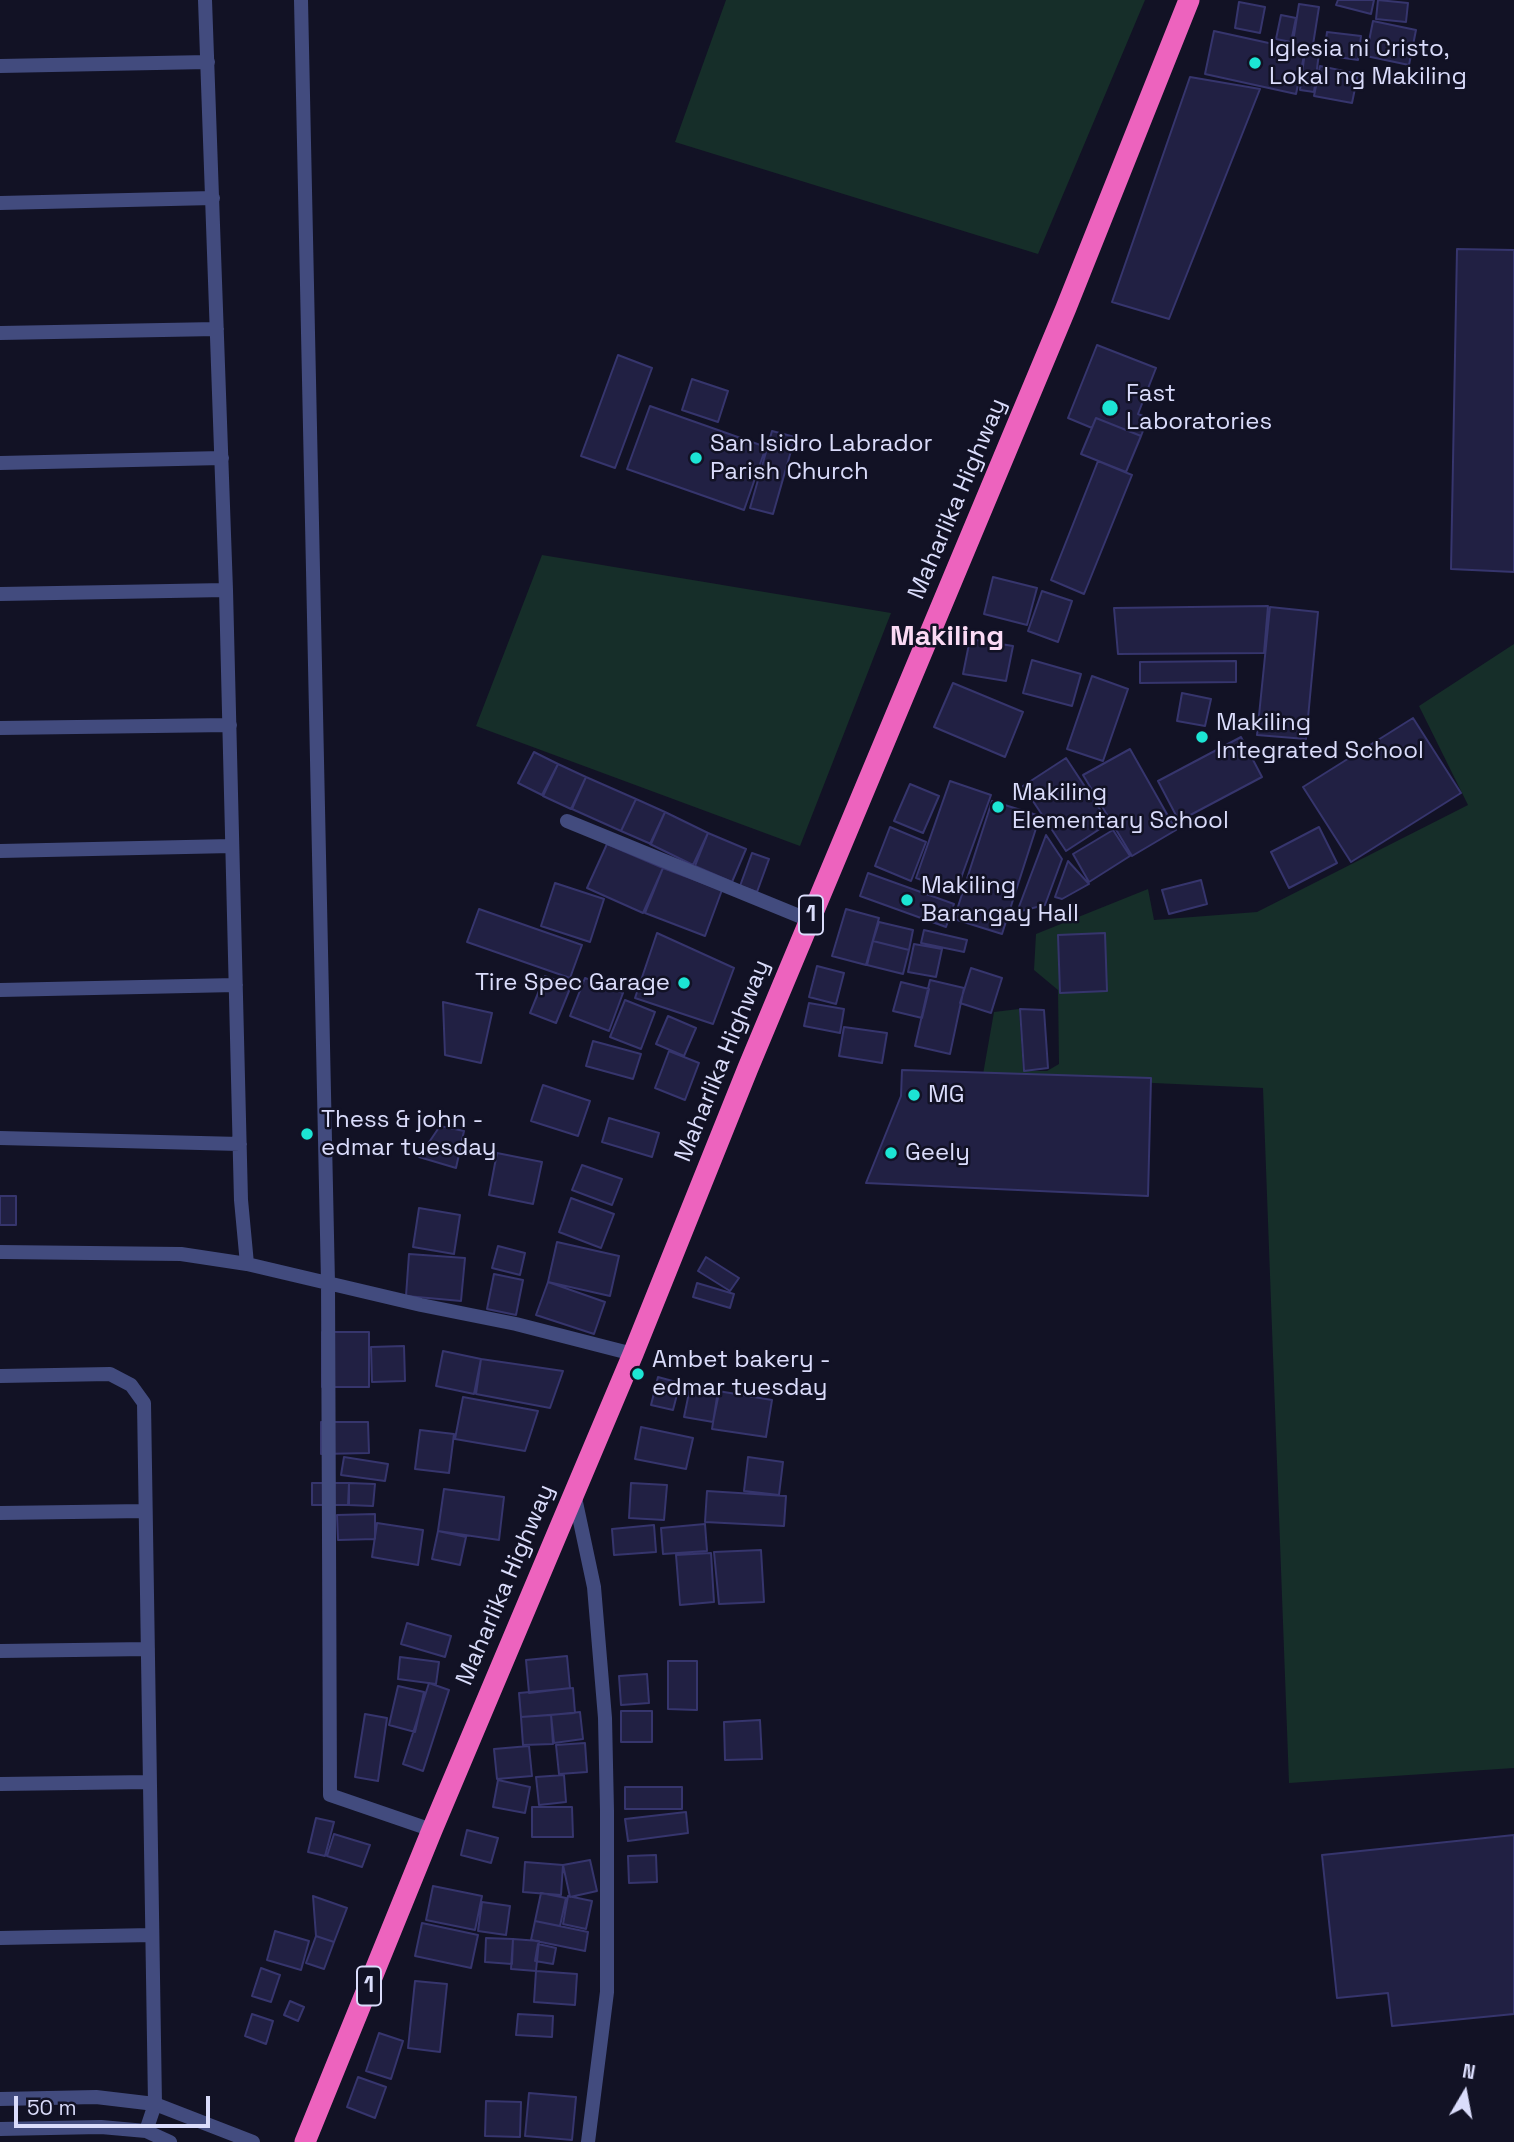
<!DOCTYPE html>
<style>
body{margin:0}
#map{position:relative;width:1514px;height:2142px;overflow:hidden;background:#121225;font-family:"Space Grotesk",sans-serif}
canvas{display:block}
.north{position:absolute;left:1430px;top:2058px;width:70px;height:70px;-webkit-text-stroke:5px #121225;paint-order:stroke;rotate:10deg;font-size:19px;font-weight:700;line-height:28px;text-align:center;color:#dadcfb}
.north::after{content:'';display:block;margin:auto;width:24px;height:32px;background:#dadcfb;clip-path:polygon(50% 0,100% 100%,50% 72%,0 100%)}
.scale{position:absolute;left:14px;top:2096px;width:196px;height:32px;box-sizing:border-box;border:4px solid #dadcfb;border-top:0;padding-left:9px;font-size:21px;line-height:24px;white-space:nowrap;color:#dadcfb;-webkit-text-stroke:5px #121225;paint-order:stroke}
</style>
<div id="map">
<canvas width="1514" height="2142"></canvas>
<div class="north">N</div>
<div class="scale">50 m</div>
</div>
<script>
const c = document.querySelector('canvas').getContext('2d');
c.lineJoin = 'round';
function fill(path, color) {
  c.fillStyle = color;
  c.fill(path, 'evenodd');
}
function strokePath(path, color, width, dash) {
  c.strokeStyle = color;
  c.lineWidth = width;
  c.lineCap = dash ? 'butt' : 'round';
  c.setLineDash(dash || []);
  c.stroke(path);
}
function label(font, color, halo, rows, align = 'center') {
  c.font = font + ' "Space Grotesk",sans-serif';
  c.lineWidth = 5;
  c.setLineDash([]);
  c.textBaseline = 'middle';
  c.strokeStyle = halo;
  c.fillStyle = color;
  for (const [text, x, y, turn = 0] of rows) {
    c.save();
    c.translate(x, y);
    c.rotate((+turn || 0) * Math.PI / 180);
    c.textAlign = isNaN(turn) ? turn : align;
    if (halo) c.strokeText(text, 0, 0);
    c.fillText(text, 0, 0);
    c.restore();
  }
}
const green = new Path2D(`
 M 726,0 L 1145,0 L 1038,254 L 675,142 Z
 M 542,555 L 891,613 L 800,846 L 476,726 Z
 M 1514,644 L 1514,1768 L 1289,1783 L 1263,1088 L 1088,1080 L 982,1080 L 994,1012 L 1019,1009 L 1023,1071 L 1047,1071 L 1059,1064 L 1058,990 L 1034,970 L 1036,934 L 1148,889 L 1154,920 L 1257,912 L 1468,805 L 1419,706 Z`);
const building = new Path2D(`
 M 1338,0 L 1374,0 L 1371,14 L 1336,5 Z
 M 1378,0 L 1408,3 L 1406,22 L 1376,19 Z
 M 1239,2 L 1265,7 L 1260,33 L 1235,28 Z
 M 1299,4 L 1319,7 L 1312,51 L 1292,48 Z
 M 1281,15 L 1296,18 L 1291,42 L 1276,39 Z
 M 1373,21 L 1416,30 L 1409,65 L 1366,56 Z
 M 1214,31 L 1305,51 L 1296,94 L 1205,74 Z
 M 1327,32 L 1361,36 L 1358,60 L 1324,55 Z
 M 1305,51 L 1319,53 L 1314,92 L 1300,90 Z
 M 1320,66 L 1358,74 L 1352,103 L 1314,96 Z
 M 1190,77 L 1260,89 L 1169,319 L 1112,302 Z
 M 1457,249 L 1514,250 L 1514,572 L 1451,569 Z
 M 1097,345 L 1156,368 L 1138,414 L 1148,418 L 1141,436 L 1096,418 L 1092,428 L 1068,418 Z
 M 618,355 L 652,368 L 615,468 L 581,456 Z
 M 692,379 L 728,391 L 718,422 L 682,410 Z
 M 650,406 L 766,447 L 744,510 L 627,469 Z
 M 1096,418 L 1141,436 L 1126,472 L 1081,454 Z
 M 772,431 L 795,437 L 773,514 L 750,508 Z
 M 1098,461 L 1132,475 L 1084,594 L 1051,580 Z
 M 993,577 L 1037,588 L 1027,625 L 984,614 Z
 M 1042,591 L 1072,601 L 1058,642 L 1028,631 Z
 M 1268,606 L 1264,653 L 1118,654 L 1114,608 Z
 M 1270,607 L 1318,612 L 1306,739 L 1257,735 Z
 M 970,639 L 1013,646 L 1006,681 L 963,674 Z
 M 1032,660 L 1081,674 L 1072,706 L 1023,693 Z
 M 1236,661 L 1236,682 L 1140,683 L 1140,662 Z
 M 1092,676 L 1128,689 L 1103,761 L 1067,749 Z
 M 953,683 L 1023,712 L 1005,757 L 934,727 Z
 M 1182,693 L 1211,699 L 1205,726 L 1177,721 Z
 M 1413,718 L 1461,793 L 1351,862 L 1303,787 Z
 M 1241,737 L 1262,777 L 1179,821 L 1158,781 Z
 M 1130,749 L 1176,830 L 1132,856 L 1083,775 Z
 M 534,752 L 558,764 L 542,795 L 518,783 Z
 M 1066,758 L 1109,823 L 1066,851 L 1023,786 Z
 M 558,764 L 586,777 L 571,809 L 543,796 Z
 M 586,777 L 636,799 L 621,831 L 572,809 Z
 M 950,781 L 991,795 L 956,892 L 916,878 Z
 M 910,784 L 939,796 L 923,833 L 894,821 Z
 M 636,799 L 665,812 L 651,844 L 621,831 Z
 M 992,801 L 1040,816 L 1002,934 L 954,919 Z
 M 665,812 L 708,833 L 693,865 L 650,844 Z
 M 890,827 L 926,842 L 911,881 L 875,866 Z
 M 1319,827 L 1337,863 L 1289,888 L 1271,852 Z
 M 1113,830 L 1130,856 L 1089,882 L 1073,854 Z
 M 708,833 L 746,849 L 732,882 L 695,866 Z
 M 1046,835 L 1062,859 L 1045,905 L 1017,912 Z
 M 607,844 L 663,868 L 643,913 L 587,888 Z
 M 752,853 L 769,859 L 757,892 L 740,886 Z
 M 1068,861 L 1089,884 L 1062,899 L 1055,897 Z
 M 663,868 L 722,890 L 705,936 L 645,913 Z
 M 868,873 L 954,904 L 946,927 L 860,896 Z
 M 1201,880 L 1207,904 L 1169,914 L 1162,890 Z
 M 555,883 L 604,899 L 590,942 L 541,926 Z
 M 479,909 L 582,945 L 570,978 L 467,942 Z
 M 846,909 L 879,918 L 866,965 L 832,956 Z
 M 879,922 L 913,930 L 909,950 L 873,941 Z
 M 924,930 L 967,940 L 964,952 L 921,943 Z
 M 657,933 L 734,968 L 713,1024 L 635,998 Z
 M 1105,933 L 1107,991 L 1060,993 L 1058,935 Z
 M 873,941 L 909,950 L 903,974 L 867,965 Z
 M 914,944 L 942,949 L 936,977 L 908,972 Z
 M 817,966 L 844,973 L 836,1004 L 809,997 Z
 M 971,968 L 1002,978 L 991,1013 L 960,1003 Z
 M 545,976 L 571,986 L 556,1023 L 530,1013 Z
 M 585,978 L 623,993 L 609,1031 L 570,1016 Z
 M 930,980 L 964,988 L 950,1054 L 915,1046 Z
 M 901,982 L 929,989 L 922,1018 L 893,1011 Z
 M 625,1000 L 655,1012 L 641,1049 L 610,1037 Z
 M 443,1002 L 492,1013 L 481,1063 L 445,1055 Z
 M 809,1003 L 844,1009 L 840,1033 L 804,1026 Z
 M 1020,1009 L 1044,1010 L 1048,1068 L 1024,1071 Z
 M 668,1016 L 696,1028 L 684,1056 L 656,1044 Z
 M 844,1027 L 887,1033 L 882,1063 L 839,1056 Z
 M 593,1041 L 641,1054 L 633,1079 L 586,1066 Z
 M 669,1051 L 699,1063 L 685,1100 L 655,1088 Z
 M 902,1070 L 1151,1078 L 1148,1196 L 866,1183 L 901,1096 Z
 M 543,1085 L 590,1101 L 578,1136 L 531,1121 Z
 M 609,1118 L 659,1133 L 652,1157 L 602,1142 Z
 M 440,1126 L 464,1131 L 456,1168 L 419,1157 Z
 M 497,1153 L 542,1162 L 533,1204 L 489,1195 Z
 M 582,1165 L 622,1179 L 612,1205 L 572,1190 Z
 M 0,1196 L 16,1196 L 16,1225 L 0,1225 Z
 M 571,1198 L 614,1214 L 601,1248 L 559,1232 Z
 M 419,1208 L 460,1215 L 454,1254 L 413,1247 Z
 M 557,1242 L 619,1256 L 610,1296 L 548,1282 Z
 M 498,1246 L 525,1253 L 520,1275 L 492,1268 Z
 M 409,1254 L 465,1258 L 461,1301 L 406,1296 Z
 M 706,1257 L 739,1278 L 730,1291 L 698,1271 Z
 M 494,1274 L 523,1280 L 516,1315 L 487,1309 Z
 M 548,1282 L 605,1302 L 594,1334 L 536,1315 Z
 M 697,1283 L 734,1294 L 730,1308 L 693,1297 Z
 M 322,1332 L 369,1332 L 369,1387 L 322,1387 Z
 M 404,1346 L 405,1381 L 372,1382 L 371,1347 Z
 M 443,1351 L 481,1359 L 474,1394 L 436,1386 Z
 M 481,1359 L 563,1371 L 550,1408 L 476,1394 Z
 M 658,1377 L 680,1383 L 673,1410 L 651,1405 Z
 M 691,1383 L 720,1388 L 713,1422 L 684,1417 Z
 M 718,1391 L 772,1400 L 766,1437 L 712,1429 Z
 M 463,1397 L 538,1411 L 525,1451 L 455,1439 Z
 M 321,1422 L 368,1422 L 369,1453 L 321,1454 Z
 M 641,1427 L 693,1438 L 686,1469 L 635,1459 Z
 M 420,1430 L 454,1434 L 449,1473 L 415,1469 Z
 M 344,1457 L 388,1464 L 385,1481 L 341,1475 Z
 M 748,1457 L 783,1462 L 779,1495 L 744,1491 Z
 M 312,1483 L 349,1483 L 349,1505 L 312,1505 Z
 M 349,1483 L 375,1484 L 373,1506 L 348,1505 Z
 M 631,1483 L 667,1485 L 664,1520 L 629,1518 Z
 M 444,1489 L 504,1497 L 499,1540 L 438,1531 Z
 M 707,1491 L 786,1496 L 784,1526 L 705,1522 Z
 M 375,1514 L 375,1539 L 338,1540 L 337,1515 Z
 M 377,1523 L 423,1530 L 418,1565 L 372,1557 Z
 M 705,1524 L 707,1551 L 663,1554 L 661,1528 Z
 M 654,1525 L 656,1552 L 614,1555 L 612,1529 Z
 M 438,1531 L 466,1537 L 460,1565 L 432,1559 Z
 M 761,1550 L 764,1602 L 719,1604 L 714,1552 Z
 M 711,1553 L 714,1602 L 680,1605 L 676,1555 Z
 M 407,1623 L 451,1636 L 445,1657 L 401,1644 Z
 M 567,1656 L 570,1688 L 529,1693 L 526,1660 Z
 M 400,1657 L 439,1662 L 436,1684 L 398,1679 Z
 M 668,1661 L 697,1661 L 697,1710 L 668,1709 Z
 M 647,1674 L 649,1703 L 621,1705 L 619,1676 Z
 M 429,1683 L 449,1690 L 423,1771 L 403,1764 Z
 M 398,1686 L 424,1692 L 415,1732 L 389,1725 Z
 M 573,1688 L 575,1713 L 521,1717 L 519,1693 Z
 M 621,1711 L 652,1711 L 652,1742 L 621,1742 Z
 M 580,1712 L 583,1739 L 554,1743 L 551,1715 Z
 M 365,1714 L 387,1718 L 378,1781 L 355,1777 Z
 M 551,1715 L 553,1744 L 523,1745 L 521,1717 Z
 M 760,1720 L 762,1759 L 725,1760 L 724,1722 Z
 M 585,1743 L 587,1772 L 559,1774 L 556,1745 Z
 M 529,1746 L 532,1776 L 497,1779 L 494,1749 Z
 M 564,1775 L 566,1802 L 539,1805 L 536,1777 Z
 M 498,1780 L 530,1787 L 525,1813 L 493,1807 Z
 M 625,1787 L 682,1787 L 682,1809 L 625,1809 Z
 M 532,1807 L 572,1807 L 573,1837 L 532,1837 Z
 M 686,1812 L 688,1833 L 628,1841 L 625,1819 Z
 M 316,1818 L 334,1822 L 325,1856 L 308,1852 Z
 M 467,1830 L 498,1838 L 491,1863 L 461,1855 Z
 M 334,1834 L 370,1845 L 362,1867 L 327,1856 Z
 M 1514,1835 L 1514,2014 L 1392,2026 L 1388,1993 L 1337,1998 L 1322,1855 Z
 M 656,1855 L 657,1882 L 629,1883 L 628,1856 Z
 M 590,1860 L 597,1891 L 570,1897 L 563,1865 Z
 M 525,1862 L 563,1865 L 561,1895 L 523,1892 Z
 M 433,1886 L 482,1896 L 475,1930 L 426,1920 Z
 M 541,1893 L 566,1898 L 560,1926 L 535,1921 Z
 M 313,1896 L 347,1908 L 334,1942 L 316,1936 Z
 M 568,1896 L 592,1901 L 586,1929 L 563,1924 Z
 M 482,1902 L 510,1906 L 506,1935 L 478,1931 Z
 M 535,1921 L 588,1932 L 585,1951 L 531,1940 Z
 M 422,1923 L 478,1935 L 471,1968 L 415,1956 Z
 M 275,1931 L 309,1941 L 301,1970 L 267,1960 Z
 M 316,1936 L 334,1942 L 324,1969 L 306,1963 Z
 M 486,1938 L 513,1939 L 512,1964 L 485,1962 Z
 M 513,1939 L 539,1941 L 536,1971 L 511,1969 Z
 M 538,1944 L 556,1948 L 553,1964 L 535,1961 Z
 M 261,1968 L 280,1975 L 271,2002 L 252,1996 Z
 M 536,1971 L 577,1974 L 575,2005 L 534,2002 Z
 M 415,1981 L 447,1984 L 440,2052 L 408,2048 Z
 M 290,2001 L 304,2007 L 298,2021 L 284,2015 Z
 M 252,2014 L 273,2021 L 266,2044 L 245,2036 Z
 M 518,2014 L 553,2016 L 552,2037 L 516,2035 Z
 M 379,2033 L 403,2041 L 391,2079 L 366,2071 Z
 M 358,2077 L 386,2087 L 375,2118 L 347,2107 Z
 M 529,2093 L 576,2097 L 572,2140 L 525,2136 Z
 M 486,2101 L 521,2102 L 520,2137 L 485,2136 Z`);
const street = new Path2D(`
 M 205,0 L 226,590 L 241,1200 L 247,1264
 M 301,0 L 328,1282 L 330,1795 L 432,1830
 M 0,66 L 208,62
 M 0,203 L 213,198
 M 0,333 L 217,329
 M 0,463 L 222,458
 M 0,594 L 226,590
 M 0,728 L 230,725
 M 567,821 L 809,920
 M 0,851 L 232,846
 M 0,990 L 236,985
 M 0,1138 L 240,1144
 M 0,1252 L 181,1254 L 247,1264 L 421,1305 L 516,1324 L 633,1354
 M 0,1376 L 110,1374 L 131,1385 L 144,1403 L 155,2104 L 146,2131
 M 574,1493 L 594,1587 L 605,1718 L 607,1811 L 607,1992 L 588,2142
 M 0,1513 L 145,1511
 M 0,1651 L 148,1649
 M 0,1784 L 150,1782
 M 0,1938 L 152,1935
 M 0,2099 L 96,2097 L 155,2104 L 253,2142
 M 0,2129 L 101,2127 L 146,2131 L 170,2142`);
const highway = new Path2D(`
 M 305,2142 L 432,1830 L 633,1354 L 748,1068 L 1066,308 L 1189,0`);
const markers = [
 [1255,63,7,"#1ce5d4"],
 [1110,408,9,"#1ce5d4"],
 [696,458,7,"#1ce5d4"],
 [1202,737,7,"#1ce5d4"],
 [998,807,7,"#1ce5d4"],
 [907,900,7,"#1ce5d4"],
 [684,983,7,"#1ce5d4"],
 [914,1095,7,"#1ce5d4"],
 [307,1134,7,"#1ce5d4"],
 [891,1153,7,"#1ce5d4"],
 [638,1374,7,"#1ce5d4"]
];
const shields = [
 [811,915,24],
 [369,1986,24]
];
const shieldNames = [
 ["1",811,915],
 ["1",369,1986]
];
const poiNames = [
 ["Iglesia ni Cristo,",1269,49],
 ["Lokal ng Makiling",1269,77],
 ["Fast",1126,394],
 ["Laboratories",1126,422],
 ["San Isidro Labrador",710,444],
 ["Parish Church",710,472],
 ["Makiling",1216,723],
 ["Integrated School",1216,751],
 ["Makiling",1012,793],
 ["Elementary School",1012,821],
 ["Makiling",921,886],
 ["Barangay Hall",921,914],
 ["Tire Spec Garage",670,983,"right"],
 ["MG",928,1095],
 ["Thess & john -",321,1120],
 ["edmar tuesday",321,1148],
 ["Geely",905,1153],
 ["Ambet bakery -",652,1360],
 ["edmar tuesday",652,1388]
];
const streetNames = [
 ["Maharlika Highway",958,499,-67],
 ["Maharlika Highway",723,1061,-68],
 ["Maharlika Highway",506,1585,-67]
];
const quarterNames = [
 ["Makiling",947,637]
];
fill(green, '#162e29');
fill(building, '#212043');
strokePath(building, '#36356d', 2);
strokePath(street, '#424b7e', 14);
strokePath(highway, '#ed63be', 21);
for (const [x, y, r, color] of markers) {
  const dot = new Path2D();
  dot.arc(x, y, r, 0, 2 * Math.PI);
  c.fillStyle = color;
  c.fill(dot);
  strokePath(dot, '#121225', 2.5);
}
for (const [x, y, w] of shields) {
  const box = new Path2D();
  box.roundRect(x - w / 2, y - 19.5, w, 39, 5);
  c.fillStyle = '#121225';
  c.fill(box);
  strokePath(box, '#dadcfb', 2);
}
label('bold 23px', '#dadcfb', null, shieldNames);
label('24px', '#dadcfb', '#121225', poiNames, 'left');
label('24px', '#dadcfb', '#121225', streetNames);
label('bold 28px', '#fbdbf5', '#121225', quarterNames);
</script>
